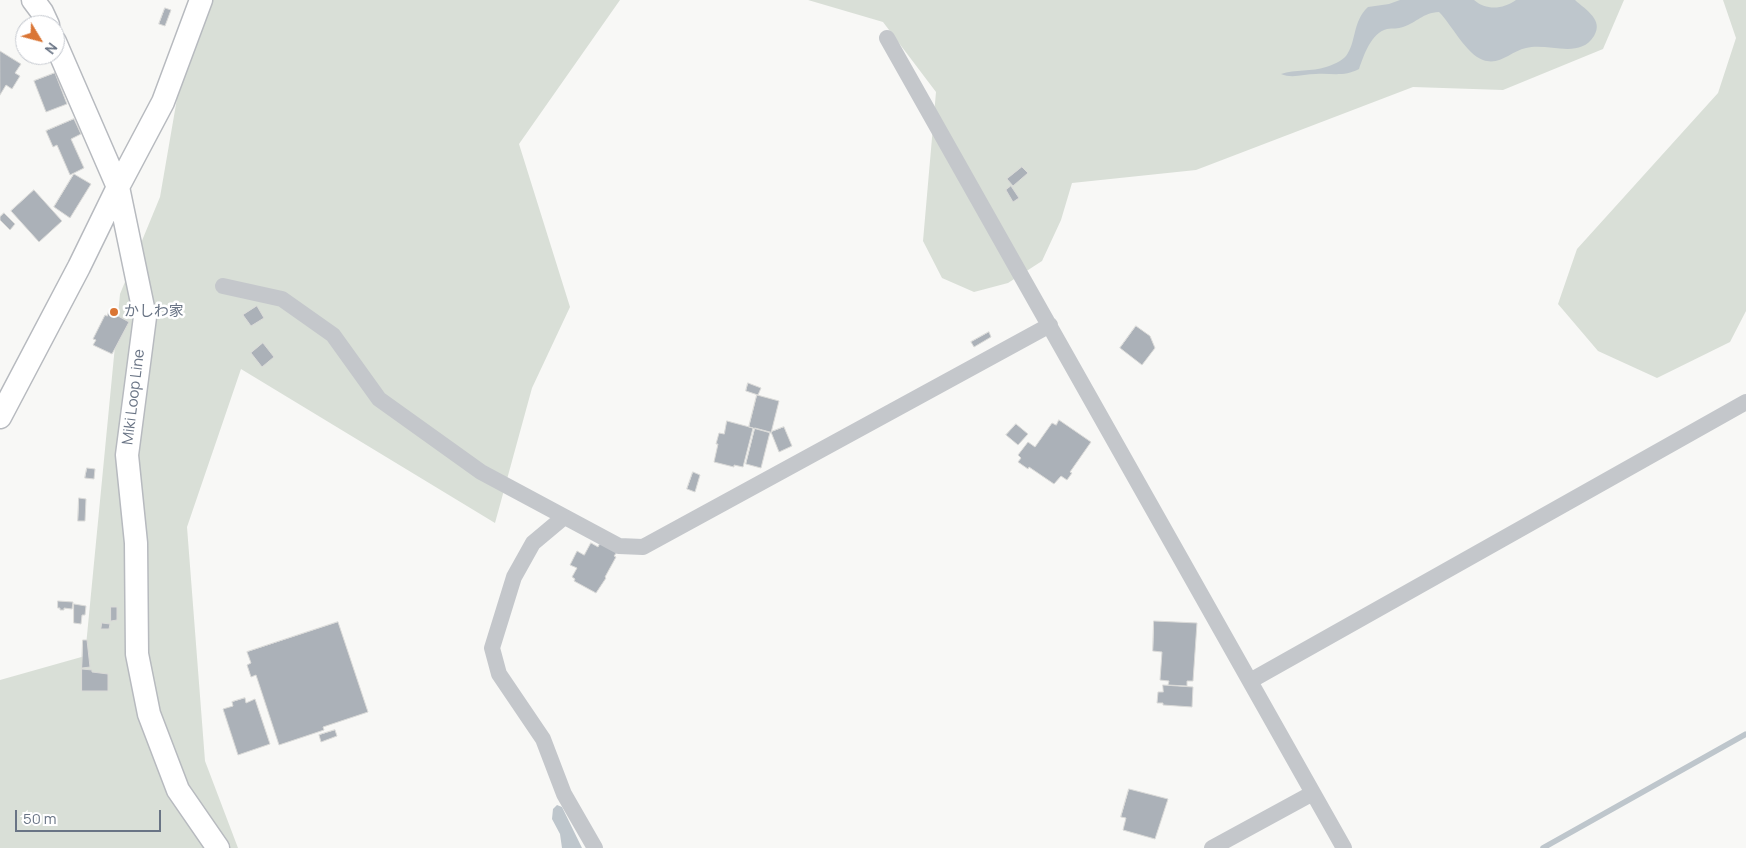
<!DOCTYPE html>
<meta charset="utf-8">
<style>
body{margin:0}
#map{position:relative;width:1746px;height:848px;overflow:hidden;background:#f8f8f6;font-family:Manrope,sans-serif}
canvas{display:block}
.north{position:absolute;left:15px;top:15px;width:50px;height:50px;box-sizing:border-box;background:#fff;border:1px solid #c3c7ce;border-radius:50%;rotate:127deg;font-size:14px;font-weight:700;line-height:20px;text-align:center;color:#697485}
.north::after{content:'';display:block;margin:auto;width:18px;height:22px;background:#da7534;clip-path:polygon(50% 0,100% 100%,50% 72%,0 100%)}
.scale{position:absolute;left:15px;top:810px;width:146px;height:22px;box-sizing:border-box;border:2px solid #697485;border-top:0;padding-left:6px;font-size:15px;line-height:18px;white-space:nowrap;color:#697485;-webkit-text-stroke:4px #fff;paint-order:stroke}
</style>
<div id="map">
<canvas width="1746" height="848"></canvas>
<div class="north">N</div>
<div class="scale">50 m</div>
</div>
<script>
const c = document.querySelector('canvas').getContext('2d');
c.lineJoin = 'round';
function fill(path, color) {
  c.fillStyle = color;
  c.fill(path, 'evenodd');
}
function strokePath(path, color, width, dash) {
  c.strokeStyle = color;
  c.lineWidth = width;
  c.lineCap = dash ? 'butt' : 'round';
  c.setLineDash(dash || []);
  c.stroke(path);
}
function label(font, color, halo, rows, align = 'center') {
  c.font = font + ' Manrope,"Noto Sans JP",sans-serif';
  c.lineWidth = 5;
  c.setLineDash([]);
  c.textBaseline = 'middle';
  c.strokeStyle = halo;
  c.fillStyle = color;
  for (const [text, x, y, turn = 0] of rows) {
    c.save();
    c.translate(x, y);
    c.rotate((+turn || 0) * Math.PI / 180);
    c.textAlign = isNaN(turn) ? turn : align;
    if (halo) c.strokeText(text, 0, 0);
    c.fillText(text, 0, 0);
    c.restore();
  }
}
const green = new Path2D(`
 M 194,0 L 620,0 L 519,144 L 570,307 L 532,388 L 495,523 L 241,369 L 187,527 L 205,761 L 238,848 L 0,848 L 0,680 L 85,656 L 120,294 L 160,197 Z
 M 808,0 L 1624,0 L 1603,49 L 1503,90 L 1413,87 L 1196,170 L 1072,183 L 1061,220 L 1042,261 L 1008,283 L 974,292 L 942,278 L 923,241 L 936,92 L 883,22 Z
 M 1723,0 L 1746,0 L 1746,311 L 1730,342 L 1657,378 L 1598,351 L 1558,304 L 1577,249 L 1718,93 L 1736,38 Z`);
const water = new Path2D(`
 M 1400,0 L 1474,0 C 1487,11 1503,9 1516,0 L 1575,0 C 1586,10 1604,20 1594,36 C 1579,60 1548,42 1526,48 C 1511,51 1500,66 1483,60 C 1466,54 1452,25 1439,12 C 1422,13 1418,22 1403,27 C 1398,29 1393,28 1387,29 C 1371,33 1364,55 1359,69 C 1344,77 1332,73 1316,74 C 1304,74 1292,79 1281,74 C 1295,69 1312,72 1326,67 C 1332,65 1342,61 1346,56 C 1357,41 1352,22 1368,7 L 1389,4 Z
 M 557,805 L 562,807 L 582,848 L 562,848 L 560,834 L 552,819 L 553,809 Z`);
const stream = new Path2D(`
 M 1543,848 L 1746,734`);
const building = new Path2D(`
 M 165,8 L 171,10 L 165,26 L 159,24 Z
 M 0,51 L 21,64 L 15,73 L 20,76 L 12,89 L 6,85 L 0,95 Z
 M 55,73 L 67,104 L 46,112 L 34,81 Z
 M 74,119 L 81,134 L 71,139 L 84,168 L 70,175 L 57,145 L 53,147 L 46,131 Z
 M 1022,167 L 1028,173 L 1013,186 L 1007,179 Z
 M 74,174 L 91,184 L 70,218 L 54,207 Z
 M 1011,186 L 1019,198 L 1013,202 L 1006,190 Z
 M 34,190 L 62,221 L 39,242 L 11,211 Z
 M 4,213 L 15,224 L 10,230 L 0,220 L 0,217 Z
 M 257,306 L 264,318 L 251,326 L 243,315 Z
 M 109,311 L 129,322 L 112,354 L 93,345 L 96,340 L 93,339 L 105,315 L 107,316 Z
 M 1136,326 L 1150,336 L 1155,348 L 1142,365 L 1120,348 Z
 M 989,332 L 991,337 L 974,347 L 971,342 Z
 M 263,343 L 274,357 L 262,367 L 251,353 Z
 M 748,383 L 761,388 L 758,395 L 746,391 Z
 M 757,395 L 779,401 L 771,433 L 749,427 Z
 M 1059,420 L 1091,442 L 1070,472 L 1072,473 L 1067,480 L 1061,476 L 1054,484 L 1029,467 L 1028,469 L 1018,462 L 1021,458 L 1018,455 L 1028,442 L 1035,447 L 1052,423 L 1056,425 Z
 M 727,421 L 753,428 L 743,467 L 734,465 L 734,467 L 714,462 L 718,444 L 716,444 L 719,433 L 724,434 Z
 M 1016,424 L 1028,434 L 1018,445 L 1006,435 Z
 M 784,427 L 792,446 L 779,452 L 771,432 Z
 M 755,428 L 770,432 L 761,468 L 746,464 Z
 M 87,468 L 95,469 L 94,479 L 85,478 Z
 M 693,472 L 700,475 L 695,492 L 687,489 Z
 M 79,498 L 86,499 L 85,521 L 78,521 Z
 M 591,543 L 598,547 L 600,543 L 617,552 L 614,556 L 616,557 L 605,577 L 606,578 L 596,593 L 574,581 L 575,579 L 572,577 L 577,568 L 570,565 L 577,551 L 584,555 Z
 M 58,601 L 73,602 L 72,609 L 64,608 L 64,610 L 60,610 L 60,608 L 58,608 Z
 M 74,604 L 86,606 L 85,615 L 82,615 L 81,624 L 74,623 Z
 M 111,607 L 117,607 L 117,620 L 111,621 Z
 M 1154,621 L 1197,623 L 1193,681 L 1187,681 L 1187,686 L 1168,685 L 1169,681 L 1160,680 L 1162,652 L 1153,651 Z
 M 338,622 L 368,712 L 323,727 L 324,730 L 279,745 L 256,675 L 251,677 L 247,665 L 251,663 L 247,652 Z
 M 102,623 L 110,624 L 109,629 L 101,629 Z
 M 83,640 L 87,640 L 90,667 L 82,668 Z
 M 82,669 L 92,670 L 92,672 L 108,674 L 108,691 L 82,691 Z
 M 1163,685 L 1193,687 L 1192,707 L 1163,705 L 1163,703 L 1157,703 L 1158,692 L 1163,692 Z
 M 245,698 L 246,703 L 255,699 L 270,744 L 238,755 L 223,709 L 233,706 L 232,702 Z
 M 335,730 L 337,736 L 321,742 L 319,735 Z
 M 1129,789 L 1168,799 L 1155,839 L 1123,830 L 1126,818 L 1121,817 Z`);
const minor = new Path2D(`
 M 887,38 L 1344,848
 M 223,286 L 282,299 L 333,335 L 379,399 L 481,472 L 619,546 L 643,547 L 1050,325
 M 564,517 L 533,543 L 514,577 L 492,648 L 499,674 L 543,739 L 564,794 L 595,848
 M 1250,681 L 1746,402
 M 1212,848 L 1313,793`);
const secondary = new Path2D(`
 M 33,0 L 42,12 L 48,25
 M 55,42 L 118,187 L 145,317 L 127,455 L 136,543 L 137,654 L 149,714 L 178,790 L 218,848
 M 0,417 L 79,267 L 118,187 L 163,102 L 201,0`);
const markers = [
 [114,312,5,"#da7534"]
];
const poiNames = [
 ["かしわ家",124,312]
];
const streetNames = [
 ["Miki Loop Line",134,397,-83]
];
fill(green, '#d9dfd7');
fill(water, '#bec6cc');
strokePath(stream, '#bec6cc', 5.5);
fill(building, '#abb1b8');
strokePath(building, '#dadad8', 1);
strokePath(secondary, '#b7babf', 25);
strokePath(minor, '#c4c7cb', 16);
strokePath(secondary, '#fff', 22);
for (const [x, y, r, color] of markers) {
  const dot = new Path2D();
  dot.arc(x, y, r, 0, 2 * Math.PI);
  c.fillStyle = color;
  c.fill(dot);
  strokePath(dot, '#fff', 2);
}
label('15px', '#697485', '#fff', poiNames, 'left');
label('15px', '#697485', '#fff', streetNames);
</script>
